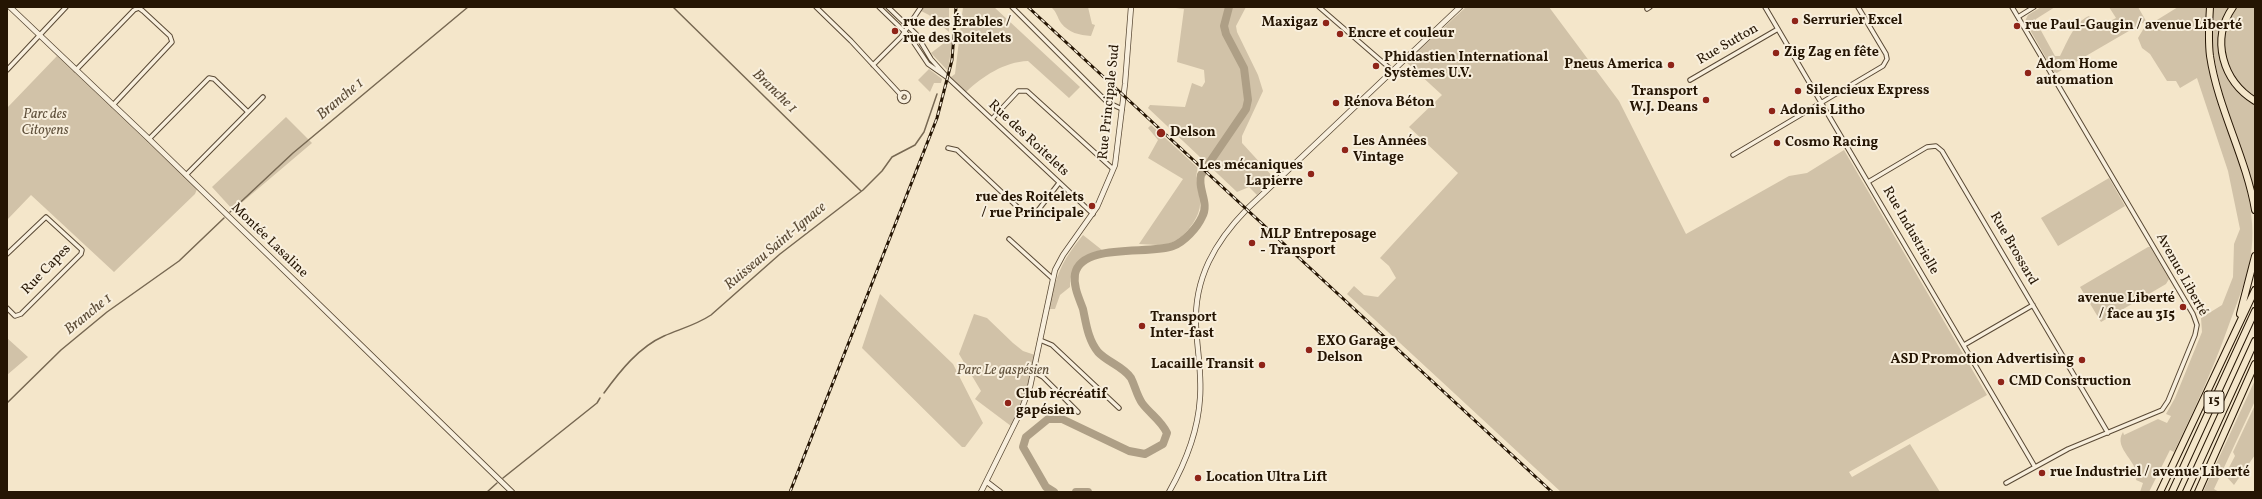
<!DOCTYPE html>
<meta charset="utf-8">
<style>
body{margin:0}
#map{position:relative;width:2262px;height:499px;overflow:hidden;background:#f4e6ca;font-family:Vollkorn,serif}
canvas{display:block}
.frame{position:absolute;inset:0;border:8px solid #251503;pointer-events:none}
</style>
<div id="map">
<canvas width="2262" height="499"></canvas>
<div class="frame"></div>
</div>
<script>
const c = document.querySelector('canvas').getContext('2d');
c.lineJoin = 'round';
function fill(path, color) {
  c.fillStyle = color;
  c.fill(path, 'evenodd');
}
function strokePath(path, color, width, dash) {
  c.strokeStyle = color;
  c.lineWidth = width;
  c.lineCap = dash ? 'butt' : 'round';
  c.setLineDash(dash || []);
  c.stroke(path);
}
function label(font, color, halo, rows, align = 'center') {
  c.font = font + ' Vollkorn,serif';
  c.lineWidth = 4;
  c.setLineDash([]);
  c.textBaseline = 'middle';
  c.strokeStyle = halo;
  c.fillStyle = color;
  for (const [text, x, y, turn = 0] of rows) {
    c.save();
    c.translate(x, y);
    c.rotate((+turn || 0) * Math.PI / 180);
    c.textAlign = isNaN(turn) ? turn : align;
    if (halo) c.strokeText(text, 0, 0);
    c.fillText(text, 0, 0);
    c.restore();
  }
}
const green = new Path2D(`
 M 924,7 L 949,7 L 949,32 L 929,15 L 921,11 Z
 M 963,7 L 994,7 L 1080,87 L 1069,98 L 1028,61 C 1004,62 983,76 966,92 L 951,77 L 955,74 Z
 M 1051,7 L 1088,7 L 1092,24 L 1095,25 L 1091,36 C 1079,35 1069,33 1061,23 C 1057,17 1057,12 1051,7 Z
 M 1168,7 L 1246,7 L 1236,26 L 1237,32 L 1258,75 L 1263,91 L 1242,136 L 1242,143 L 1274,178 L 1257,195 L 1249,187 L 1237,192 L 1148,108 L 1150,105 L 1185,107 L 1192,83 L 1202,87 L 1205,82 L 1204,70 L 1177,62 L 1184,9 Z
 M 1466,7 L 1549,7 L 1619,101 L 1686,234 L 1789,176 L 1807,173 L 1844,150 L 1987,395 L 1849,472 L 1852,477 L 1910,444 L 1940,492 L 1561,492 L 1347,294 L 1354,286 L 1364,295 L 1378,297 L 1396,278 L 1389,266 L 1380,258 L 1458,173 L 1409,127 L 1442,95 L 1406,62 Z
 M 2041,7 L 2055,7 L 2036,19 L 2032,26 L 2034,28 L 2039,27 L 2055,56 L 2060,56 C 2067,43 2074,22 2089,16 L 2097,28 L 2116,18 L 2109,7 L 2138,7 L 2146,21 L 2055,74 L 2025,21 L 2028,15 Z
 M 2178,7 L 2208,7 C 2206,24 2204,41 2207,58 C 2214,105 2239,148 2248,195 C 2260,251 2246,279 2227,330 C 2212,372 2193,412 2174,452 L 2170,450 L 2149,492 L 2140,492 L 2143,483 L 2136,480 C 2141,462 2112,449 2123,432 L 2124,435 L 2158,419 L 2167,423 L 2171,416 L 2166,414 L 2175,398 L 2202,332 L 2201,318 L 2222,305 L 2233,277 L 2234,244 L 2240,229 L 2228,171 L 2197,78 L 2180,88 L 2176,81 L 2167,81 L 2150,54 L 2142,48 L 2138,38 L 2144,28 Z
 M 2213,7 L 2230,7 C 2208,41 2219,86 2255,105 L 2255,197 C 2241,131 2205,77 2213,7 Z
 M 2238,7 L 2255,7 L 2255,98 C 2226,76 2213,38 2238,7 Z
 M 948,40 L 952,42 L 948,71 L 931,53 Z
 M 57,56 L 197,189 L 195,194 L 114,272 L 31,195 L 7,220 L 7,108 Z
 M 929,69 L 942,79 L 941,83 L 934,83 L 930,92 L 918,80 Z
 M 286,117 L 312,143 L 233,210 L 212,187 Z
 M 1151,125 L 1198,168 C 1193,182 1201,192 1200,205 C 1199,220 1182,241 1167,244 C 1158,246 1148,244 1139,244 L 1183,179 L 1148,158 L 1158,140 L 1148,128 Z
 M 2109,178 L 2125,206 L 2058,246 L 2041,218 Z
 M 1083,235 L 1102,250 C 1083,255 1070,265 1070,287 L 1060,295 L 1055,309 L 1049,309 C 1056,275 1061,262 1083,235 Z
 M 2148,247 L 2150,247 L 2169,279 L 2166,284 L 2101,322 L 2080,287 Z
 M 880,294 L 953,364 L 983,423 L 965,447 L 962,447 L 862,348 Z
 M 974,314 L 987,318 L 1013,343 L 1023,351 L 1035,355 L 1028,386 L 1011,426 L 975,399 L 981,391 L 959,354 Z
 M 7,338 L 28,357 L 7,375 Z
 M 2255,380 L 2255,401 L 2214,489 L 2219,492 L 2203,492 Z
 M 2255,405 L 2255,455 L 2234,485 L 2225,475 L 2235,456 L 2233,452 Z`);
const stream = new Path2D(`
 M 673,7 L 861,191
 M 230,212 L 293,153 L 468,7
 M 604,393 C 620,371 639,347 664,336 C 680,329 696,325 711,315 L 780,254 L 863,190 L 882,171 L 892,157 L 915,145 L 924,132 L 937,94
 M 7,403 L 61,350 L 107,312 L 179,261 L 224,218
 M 503,478 L 597,403 L 600,398
 M 487,492 L 497,483`);
const river = new Path2D(`
 M 1054,492 L 1046,487 L 1023,447 L 1026,437 L 1048,419 L 1062,419 L 1129,451 L 1145,454 L 1163,444 L 1167,433 C 1161,420 1150,414 1142,403 C 1137,396 1135,386 1131,378 C 1123,366 1107,362 1098,352 C 1088,340 1086,323 1083,309 C 1079,298 1073,286 1075,274 C 1081,242 1151,255 1173,246 C 1184,242 1197,228 1202,217 C 1210,203 1197,189 1201,175 L 1246,109 L 1248,100 L 1244,68 L 1226,34 L 1224,26 L 1229,7
 M 1076,492 L 1088,492`);
const minor = new Path2D(`
 M 816,7 L 851,41 L 901,95
 M 879,7 L 910,37 L 928,64 L 948,78
 M 888,7 L 916,34 L 931,59 L 949,79 L 1093,214
 M 1012,7 L 1107,102 L 1122,109
 M 1319,7 L 1393,71
 M 1765,7 L 2035,467
 M 1647,9 L 1650,7
 M 2018,17 L 2034,7
 M 873,65 L 901,37 L 921,7
 M 7,70 L 66,7
 M 76,70 L 134,10 L 139,8 L 143,11 L 170,36 L 172,42 L 113,105
 M 1690,80 L 1778,29
 M899.5 97a4.5 4.5 0 1 1 9 0a4.5 4.5 0 1 1-9 0Z
 M 992,119 L 1018,91 L 1027,91 L 1113,169
 M 149,139 L 209,78 L 214,79 L 248,112
 M 948,148 L 957,150 L 1026,215 L 1032,215 L 1036,213 L 1059,183
 M 1733,155 L 1883,66 L 1887,59 L 1886,54 L 1858,7
 M 186,175 L 263,97
 M 1868,182 L 1927,147 L 1936,146 L 1942,151 L 2108,433
 M 1009,239 L 1052,278
 M 7,254 L 46,217 L 82,250 L 81,254 L 21,314 L 15,316 L 7,308
 M 1040,340 L 1052,345 L 1119,408
 M 1964,345 L 2033,305
 M 1034,372 L 1043,377 L 1078,412
 M 2006,483 L 2068,449 L 2162,410 L 2168,401 L 2195,335 L 2197,325 L 2193,314 L 2012,7`);
const tertiary = new Path2D(`
 M 10,7 L 149,139 L 512,492
 M 987,482 L 1000,492
 M 981,492 L 1020,413 L 1030,387 L 1055,270 L 1063,255 L 1097,207 L 1115,165 L 1125,84 L 1131,7
 M 1169,492 C 1186,462 1198,432 1200,398 C 1202,373 1197,349 1196,325 C 1194,278 1215,242 1247,209 L 1460,7`);
const motorway = new Path2D(`
 M 2210,7 C 2209,23 2208,40 2210,56 C 2218,109 2246,157 2255,210
 M 2233,7 C 2210,40 2223,81 2255,101
 M 2240,314 L 2255,256
 M 2160,492 L 2255,290
 M 2172,492 L 2255,311
 M 2186,492 L 2255,341
 M 2198,492 L 2255,364`);
const rail = new Path2D(`
 M 1028,7 L 1552,492
 M 790,492 L 937,118 L 952,60 L 956,7`);
const markers = [
 [1795,21,4,"#8f2418"],
 [1326,23,4,"#8f2418"],
 [2017,26,4,"#8f2418"],
 [895,31,4,"#8f2418"],
 [1340,34,4,"#8f2418"],
 [1776,53,4,"#8f2418"],
 [1671,65,4,"#8f2418"],
 [1376,66,4,"#8f2418"],
 [2028,73,4,"#8f2418"],
 [1798,91,4,"#8f2418"],
 [1706,100,4,"#8f2418"],
 [1336,103,4,"#8f2418"],
 [1772,111,4,"#8f2418"],
 [1161,133,5,"#8f2418"],
 [1777,143,4,"#8f2418"],
 [1345,150,4,"#8f2418"],
 [1311,174,4,"#8f2418"],
 [1092,206,4,"#8f2418"],
 [1252,243,4,"#8f2418"],
 [2183,307,4,"#8f2418"],
 [1142,326,4,"#8f2418"],
 [1309,350,4,"#8f2418"],
 [2082,360,4,"#8f2418"],
 [1262,365,4,"#8f2418"],
 [2001,382,4,"#8f2418"],
 [1008,403,4,"#8f2418"],
 [2042,473,4,"#8f2418"],
 [1198,478,4,"#8f2418"]
];
const shields = [
 [2214,402,20]
];
const shieldNames = [
 ["15",2214,402]
];
const poiNames = [
 ["Serrurier Excel",1803,21],
 ["rue des Érables /",903,23],
 ["rue des Roitelets",903,39],
 ["Maxigaz",1318,23,"right"],
 ["rue Paul-Gaugin / avenue Liberté",2025,26],
 ["Encre et couleur",1348,34],
 ["Zig Zag en fête",1784,53],
 ["Phidastien International",1384,58],
 ["Systèmes U.V.",1384,74],
 ["Pneus America",1663,65,"right"],
 ["Adom Home",2036,65],
 ["automation",2036,81],
 ["Silencieux Express",1806,91],
 ["Transport",1698,92,"right"],
 ["W.J. Deans",1698,108,"right"],
 ["Rénova Béton",1344,103],
 ["Adonis Litho",1780,111],
 ["Delson",1170,133],
 ["Les Années",1353,142],
 ["Vintage",1353,158],
 ["Cosmo Racing",1785,143],
 ["Les mécaniques",1303,166,"right"],
 ["Lapierre",1303,182,"right"],
 ["rue des Roitelets",1084,198,"right"],
 ["/ rue Principale",1084,214,"right"],
 ["MLP Entreposage",1260,235],
 ["- Transport",1260,251],
 ["avenue Liberté",2175,299,"right"],
 ["/ face au 315",2175,315,"right"],
 ["Transport",1150,318],
 ["Inter-fast",1150,334],
 ["EXO Garage",1317,342],
 ["Delson",1317,358],
 ["ASD Promotion Advertising",2074,360,"right"],
 ["Lacaille Transit",1254,365,"right"],
 ["CMD Construction",2009,382],
 ["Club récréatif",1016,395],
 ["gapésien",1016,411],
 ["rue Industriel / avenue Liberté",2050,473],
 ["Location Ultra Lift",1206,478]
];
const streetNames = [
 ["Rue Sutton",1728,45,-30],
 ["Rue Principale Sud",1110,102,-84],
 ["Rue des Roitelets",1028,139,43],
 ["Rue Industrielle",1910,231,60],
 ["Montée Lasaline",269,241,44],
 ["Rue Brossard",2013,249,60],
 ["Rue Capes",47,270,-46],
 ["Avenue Liberté",2181,275,61]
];
const parkNames = [
 ["Parc des",45,115],
 ["Citoyens",45,131],
 ["Parc Le gaspésien",1003,371]
];
const waterNames = [
 ["Branche 1",774,92,44],
 ["Branche 1",341,100,-40],
 ["Ruisseau Saint-Ignace",776,247,-40],
 ["Branche 1",89,315,-39]
];
fill(green, '#d1c2a8');
strokePath(stream, '#776852', 1.5);
strokePath(river, '#ae9f86', 8);
strokePath(minor, '#594935', 5.5);
strokePath(tertiary, '#594935', 6);
strokePath(motorway, '#251503', 8);
strokePath(minor, '#f8efdd', 3.5);
strokePath(tertiary, '#f8efdd', 4.5);
strokePath(motorway, '#f4e6ca', 6);
strokePath(rail, '#251503', 3);
strokePath(rail, '#f8efdd', 1.5, [4.5]);
for (const [x, y, r, color] of markers) {
  const dot = new Path2D();
  dot.arc(x, y, r, 0, 2 * Math.PI);
  c.fillStyle = color;
  c.fill(dot);
  strokePath(dot, '#f8efdd', 1.5);
}
for (const [x, y, w] of shields) {
  const box = new Path2D();
  box.roundRect(x - w / 2, y - 11, w, 22, 3);
  c.fillStyle = '#f8efdd';
  c.fill(box);
  strokePath(box, '#251503', 1);
}
label('bold 13px', '#251503', null, shieldNames);
label('bold 14px', '#251503', '#f8efdd', poiNames, 'left');
label('14px', '#251503', '#f8efdd', streetNames);
label('italic 14px', '#61523d', '#f8efdd', parkNames);
label('italic 15px', '#5c4c37', '#f8efdd', waterNames);
</script>
